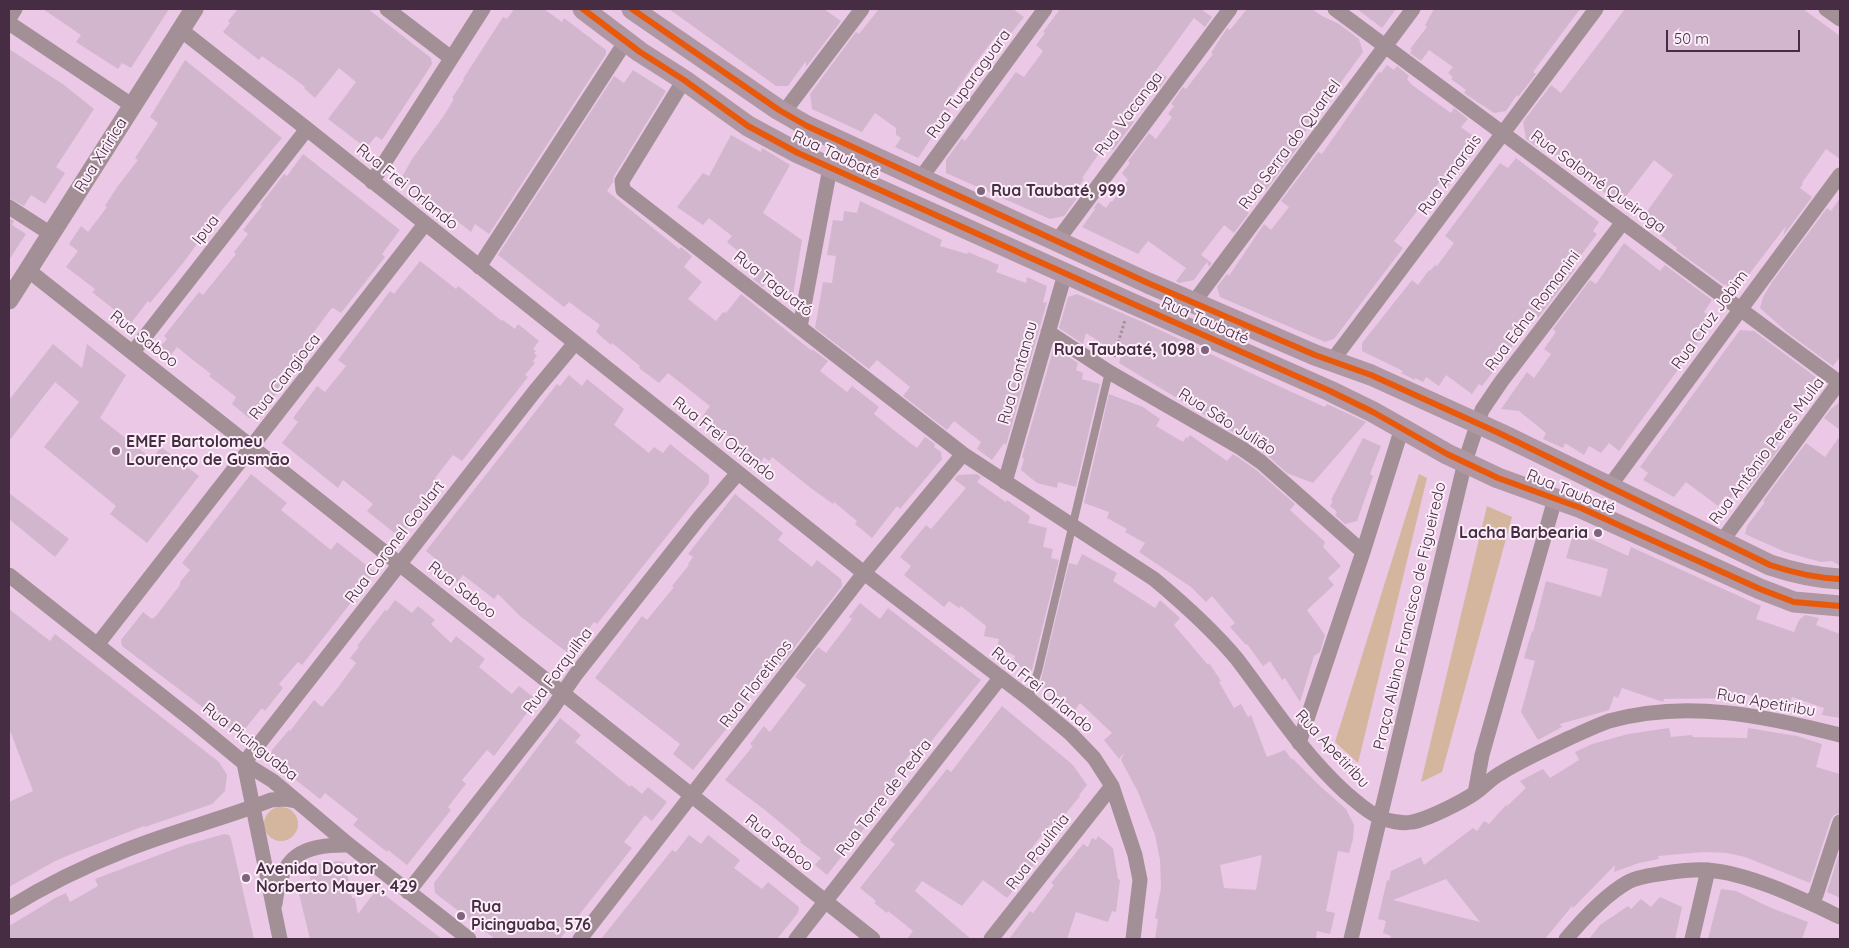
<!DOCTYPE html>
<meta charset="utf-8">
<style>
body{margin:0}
#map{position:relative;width:1849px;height:948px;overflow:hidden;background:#ebc8e6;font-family:Quicksand,sans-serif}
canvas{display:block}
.frame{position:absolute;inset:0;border:10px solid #462d43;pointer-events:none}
.scale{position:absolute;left:1666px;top:30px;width:134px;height:22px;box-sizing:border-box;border:2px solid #462d43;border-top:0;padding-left:6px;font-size:15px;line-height:18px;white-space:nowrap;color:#462d43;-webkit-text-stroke:4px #fceef9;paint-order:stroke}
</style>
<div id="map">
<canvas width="1849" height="948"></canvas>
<div class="frame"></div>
<div class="scale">50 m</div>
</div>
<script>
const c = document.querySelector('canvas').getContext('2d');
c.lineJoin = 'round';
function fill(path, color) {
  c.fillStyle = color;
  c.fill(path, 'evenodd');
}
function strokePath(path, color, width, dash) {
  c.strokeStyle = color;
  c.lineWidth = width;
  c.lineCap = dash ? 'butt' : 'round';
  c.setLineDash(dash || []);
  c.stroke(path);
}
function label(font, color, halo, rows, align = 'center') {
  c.font = font + ' Quicksand,sans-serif';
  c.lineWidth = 4;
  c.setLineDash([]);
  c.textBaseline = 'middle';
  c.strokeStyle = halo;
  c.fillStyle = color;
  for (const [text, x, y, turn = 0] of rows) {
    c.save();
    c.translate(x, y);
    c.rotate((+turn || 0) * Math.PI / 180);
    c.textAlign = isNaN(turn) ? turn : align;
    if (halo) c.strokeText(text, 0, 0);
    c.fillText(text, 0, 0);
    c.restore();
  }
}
const green = new Path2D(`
 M 1419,474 L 1427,478 L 1358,763 L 1335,742 Z
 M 1487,506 L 1512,517 L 1442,772 L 1421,782 Z
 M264 824a17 17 0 1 1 34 0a17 17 0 1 1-34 0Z`);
const building = new Path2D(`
 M 43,9 L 169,9 L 131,68 L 122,63 L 118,69 L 76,42 L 81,35 Z
 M 238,9 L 368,9 L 431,58 L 432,64 L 382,140 L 376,136 L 366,148 L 328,119 L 356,82 L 339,68 L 315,98 L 304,88 L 305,87 L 280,68 L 280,69 L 262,56 L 259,60 L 223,32 L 230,23 L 228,21 Z
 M 514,9 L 544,9 L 562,22 L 564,18 L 606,50 L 606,54 L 489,234 L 475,224 L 471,232 L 402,177 L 412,159 L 443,117 L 454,99 L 452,98 L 464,80 L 463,79 L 503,17 L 507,19 Z
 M 669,9 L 824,9 L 841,21 L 806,67 L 806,61 L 788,86 L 776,86 Z
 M 879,9 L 1013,9 L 1024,17 L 1004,42 L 996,36 L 973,66 L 945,106 L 950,110 L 918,158 L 895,147 L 901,138 L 896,135 L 896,128 L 875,113 L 862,132 L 812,109 L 810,94 L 856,32 L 859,34 Z
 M 1060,9 L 1201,9 L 1212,17 L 1205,27 L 1194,18 L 1156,70 L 1167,77 L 1156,93 L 1152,90 L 1130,119 L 1134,122 L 1113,150 L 1106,145 L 1098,155 L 1082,178 L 1084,179 L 1079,186 L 1083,190 L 1064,216 L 1050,219 L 946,173 L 946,160 L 962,138 L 965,141 L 1016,72 L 1024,77 L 1043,51 L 1036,45 L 1045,33 L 1043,32 Z
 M 1247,9 L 1312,9 L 1322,16 L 1339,24 L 1359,39 L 1363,52 L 1299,140 L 1302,142 L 1266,190 L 1263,189 L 1246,211 L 1249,213 L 1234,233 L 1224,225 L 1201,255 L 1212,263 L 1209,267 L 1207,262 L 1194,280 L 1179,283 L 1176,281 L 1186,268 L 1148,241 L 1138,254 L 1082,227 L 1096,208 L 1093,209 L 1098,202 L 1106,208 L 1111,201 L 1112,202 L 1128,180 L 1122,173 L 1130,163 L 1128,161 L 1149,133 L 1156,139 L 1172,117 L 1168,114 L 1174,106 L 1171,104 L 1183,87 L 1186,89 L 1213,54 L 1211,53 L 1227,28 L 1230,30 Z
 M 1357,9 L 1396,9 L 1382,28 Z
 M 1434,9 L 1580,9 L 1533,72 L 1536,74 L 1518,97 L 1517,95 L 1506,111 L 1494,113 L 1464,93 L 1466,90 L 1451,79 L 1453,77 L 1448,73 L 1453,67 L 1429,50 L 1421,61 L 1410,53 L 1412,50 L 1410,49 L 1427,27 L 1425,25 Z
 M 1625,9 L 1803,9 L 1840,36 L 1840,159 L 1826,149 L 1802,183 L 1803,184 L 1800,188 L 1812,197 L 1783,236 L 1786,226 L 1740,286 L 1730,288 L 1725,284 L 1724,285 L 1676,250 L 1677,248 L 1641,220 L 1673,175 L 1654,160 L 1620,204 L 1539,143 L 1537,147 L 1526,139 L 1523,122 L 1551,85 L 1561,93 Z
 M 9,49 L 64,85 L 94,109 L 56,167 L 65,173 L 45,204 L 31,195 L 24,206 L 9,198 Z
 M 185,60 L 282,138 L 222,210 L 183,263 L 150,303 L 148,301 L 131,323 L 92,292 L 95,289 L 66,267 L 78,251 L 69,244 L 81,226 L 88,232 L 107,207 L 105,206 L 117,187 L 138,160 L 135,158 L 158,123 L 150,117 Z
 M 1387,65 L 1394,70 L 1397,66 L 1409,76 L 1407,79 L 1412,85 L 1451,113 L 1454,108 L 1468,119 L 1461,127 L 1481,142 L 1448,186 L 1441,180 L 1394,241 L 1403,248 L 1334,339 L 1325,342 L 1220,297 L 1217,287 L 1227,274 L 1229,276 L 1264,224 L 1271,230 L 1289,207 L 1281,201 L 1318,152 L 1322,154 L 1379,72 L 1381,73 Z
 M 633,70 L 666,91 L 614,176 L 613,182 L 607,191 L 679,249 L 681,247 L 692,256 L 684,267 L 702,282 L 688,299 L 716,321 L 723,312 L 726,313 L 741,294 L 812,351 L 812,349 L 828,361 L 820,371 L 847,392 L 852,386 L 879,407 L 874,414 L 900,435 L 917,448 L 925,437 L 935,444 L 934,447 L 941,452 L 942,459 L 900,509 L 897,506 L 872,538 L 855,524 L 857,521 L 846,512 L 834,502 L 833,504 L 812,489 L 772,457 L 769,461 L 764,457 L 760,463 L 743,450 L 745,448 L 702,417 L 710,406 L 691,391 L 668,373 L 659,383 L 639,368 L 640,366 L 612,343 L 611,345 L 596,332 L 600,325 L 569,302 L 564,307 L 498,255 L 614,76 L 624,83 Z
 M 731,135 L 761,152 L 762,148 L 790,165 L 763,213 L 802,240 L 793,295 L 771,278 L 763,287 L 753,279 L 760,269 L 727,242 L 732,236 L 709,218 L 703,225 L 677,207 L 703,173 L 709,176 Z
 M 303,154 L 400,230 L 382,254 L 385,257 L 341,313 L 333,308 L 331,309 L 308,340 L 315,346 L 259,416 L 249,418 L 232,404 L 236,397 L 209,376 L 211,374 L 193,360 L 177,347 L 171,355 L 160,347 L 167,339 L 164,336 L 199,292 L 203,295 L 236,254 L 234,252 L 248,234 L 243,230 L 262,206 L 260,205 L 284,174 L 287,176 Z
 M 1516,158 L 1599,222 L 1593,231 L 1597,234 L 1572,267 L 1575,269 L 1538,318 L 1536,315 L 1482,386 L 1479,384 L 1472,394 L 1446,375 L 1439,386 L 1426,377 L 1423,382 L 1415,378 L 1415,380 L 1401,373 L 1403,371 L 1362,351 L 1362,343 L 1412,280 L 1418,285 L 1429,270 L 1430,271 L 1435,265 L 1437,266 L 1454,243 L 1445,236 L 1500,163 L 1508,168 Z
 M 1840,198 L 1840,357 L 1833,366 L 1788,333 L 1760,308 L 1763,297 L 1772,282 L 1827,208 L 1831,211 Z
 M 860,201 L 942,240 L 940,246 L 967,254 L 968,252 L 999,265 L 996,272 L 1026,283 L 1027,277 L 1047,286 L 1043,303 L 1047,302 L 1006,445 L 1004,443 L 992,460 L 977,449 L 981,442 L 954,421 L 947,430 L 903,396 L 910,387 L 877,360 L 869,369 L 815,328 L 823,282 L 832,283 L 836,256 L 827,255 L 833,220 L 843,221 L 844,211 L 857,213 Z
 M 9,218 L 14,221 L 12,225 L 26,234 L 9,260 Z
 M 1624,243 L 1660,271 L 1665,265 L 1712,300 L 1704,312 L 1714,320 L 1619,451 L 1609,443 L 1601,453 L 1589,446 L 1584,455 L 1565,443 L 1563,448 L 1543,439 L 1546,433 L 1519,411 L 1501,409 L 1527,372 L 1534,378 L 1551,354 L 1544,349 L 1556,332 L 1553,329 L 1590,280 L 1596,284 Z
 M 420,261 L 456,289 L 458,286 L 502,321 L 503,320 L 515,329 L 518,324 L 539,341 L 533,349 L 536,351 L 534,353 L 537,356 L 533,361 L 535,363 L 525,375 L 528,377 L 462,461 L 453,455 L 435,478 L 439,482 L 423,502 L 427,504 L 403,533 L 397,535 L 367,511 L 373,504 L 343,480 L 338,488 L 282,443 L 298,422 L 293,418 L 317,386 L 325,392 L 346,366 L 338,360 L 390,291 L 394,294 Z
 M 1077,294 L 1145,323 L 1274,384 L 1325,407 L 1327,404 L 1366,422 L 1313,483 L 1287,473 L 1267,455 L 1246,440 L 1119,363 L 1121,356 L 1086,333 L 1083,344 L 1059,328 L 1068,297 Z
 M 1740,330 L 1754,331 L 1821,381 L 1772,451 L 1782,445 L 1748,490 L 1741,484 L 1730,500 L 1725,496 L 1718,506 L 1686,482 L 1674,497 L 1643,480 L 1648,473 L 1640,467 Z
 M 53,344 L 82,368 L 87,344 L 126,375 L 100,418 L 152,459 L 161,447 L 199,476 L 147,543 L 110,514 L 116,506 L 44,447 L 79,402 L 55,382 L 9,441 L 9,400 Z
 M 1054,347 L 1078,363 L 1076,370 L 1083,373 L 1082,379 L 1100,384 L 1076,487 L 1058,482 L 1057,488 L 1037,483 L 1021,470 L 1024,459 L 1022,457 Z
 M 569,375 L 582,386 L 587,379 L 624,409 L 614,425 L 649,453 L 654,447 L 663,453 L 670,444 L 709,475 L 709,483 L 597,624 L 594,622 L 569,654 L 520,616 L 498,594 L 494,599 L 463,575 L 457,582 L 434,564 L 437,560 L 426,551 L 557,384 L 560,386 Z
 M 1109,394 L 1143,407 L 1160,419 L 1156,426 L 1183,442 L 1186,437 L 1188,438 L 1190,435 L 1227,461 L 1233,454 L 1255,469 L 1295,504 L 1290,510 L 1325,542 L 1323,547 L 1341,566 L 1328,578 L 1334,585 L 1307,610 L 1325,635 L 1320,652 L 1314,656 L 1300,702 L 1285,678 L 1282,680 L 1270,661 L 1263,666 L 1247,644 L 1246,645 L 1230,627 L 1235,623 L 1212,596 L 1206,602 L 1191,587 L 1139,552 L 1145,543 L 1125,532 L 1127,529 L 1107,518 L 1109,512 L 1084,503 Z
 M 1840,402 L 1840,430 L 1824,418 L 1831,409 Z
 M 1840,436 L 1840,566 L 1832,561 L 1821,562 L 1785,552 L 1745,534 L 1747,526 L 1765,502 L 1763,501 L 1806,443 L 1825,457 Z
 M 1363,438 L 1381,446 L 1370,474 L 1373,476 L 1357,521 L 1345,524 L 1335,515 L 1337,512 L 1330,506 L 1333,501 L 1331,500 Z
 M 251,474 L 287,503 L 281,510 L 331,550 L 337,542 L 375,572 L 302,665 L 298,662 L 279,684 L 283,688 L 265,711 L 262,708 L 239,736 L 192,699 L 122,646 L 121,640 L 143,612 L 152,619 L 156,616 L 180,585 L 180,582 L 190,570 L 182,563 Z
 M 977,474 L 981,477 L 977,482 L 1006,502 L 1007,500 L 1030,516 L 1028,523 L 1047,528 L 1043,547 L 1053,549 L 1051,558 L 1059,560 L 1031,674 L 1014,662 L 1015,656 L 997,647 L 999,639 L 984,636 L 986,626 L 961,606 L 959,608 L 949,601 L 944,607 L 904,575 L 911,566 L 900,557 L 926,525 L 931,529 L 966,488 L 954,479 L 958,475 Z
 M 9,493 L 69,539 L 55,557 L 9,519 Z
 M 735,494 L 783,533 L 778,540 L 812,567 L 817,560 L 841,579 L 842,586 L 780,666 L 775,661 L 768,671 L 764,668 L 742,695 L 749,701 L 693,770 L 673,754 L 680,744 L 595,678 L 642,616 L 647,620 L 674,587 L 672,586 L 689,565 L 688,564 L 693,557 L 688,554 Z
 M 1574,531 L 1628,556 L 1631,547 L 1761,606 L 1756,619 L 1794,632 L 1799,620 L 1805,615 L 1819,618 L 1816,625 L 1840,634 L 1840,718 L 1822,715 L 1824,708 L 1792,697 L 1789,706 L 1768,700 L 1767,698 L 1759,698 L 1742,693 L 1740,698 L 1664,699 L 1663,702 L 1622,688 L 1618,698 L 1614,696 L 1609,710 L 1560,724 L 1562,727 L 1538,740 L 1521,712 L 1535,661 L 1524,658 L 1532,631 L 1533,632 L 1546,581 L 1601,597 L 1608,569 L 1566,558 Z
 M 1082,554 L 1117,573 L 1113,581 L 1155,608 L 1160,600 L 1180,618 L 1174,625 L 1208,665 L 1209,663 L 1221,681 L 1219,682 L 1234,708 L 1241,704 L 1248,717 L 1251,715 L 1267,757 L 1285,750 L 1291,759 L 1293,759 L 1321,787 L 1346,809 L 1354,825 L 1353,839 L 1349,853 L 1338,851 L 1326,911 L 1335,913 L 1330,934 L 1317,931 L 1316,939 L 1155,939 L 1158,919 L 1155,918 L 1161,888 L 1160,860 L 1155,835 L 1138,792 L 1121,760 L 1124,753 L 1119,759 L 1104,740 L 1112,733 L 1080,703 L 1075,710 L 1064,701 L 1063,702 L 1040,684 L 1069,563 L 1077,565 ZM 1262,855 L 1256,890 L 1224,888 L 1220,865 Z
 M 395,600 L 412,613 L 418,606 L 435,620 L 431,624 L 451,643 L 456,636 L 485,659 L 479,667 L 512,694 L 519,686 L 537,700 L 494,756 L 487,750 L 462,780 L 466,784 L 448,807 L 451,810 L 407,865 L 388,850 L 387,852 L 353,825 L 358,819 L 325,793 L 320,799 L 269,759 L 272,750 L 289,730 L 290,731 L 314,700 L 322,707 L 336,690 L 356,663 L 350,658 L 359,647 L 357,646 L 385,610 L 387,611 Z
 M 860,603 L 880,619 L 888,608 L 981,680 L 917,759 L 910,754 L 894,775 L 902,781 L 827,875 L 815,865 L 821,858 L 800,842 L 801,840 L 765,810 L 725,780 L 753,746 L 750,744 L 764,726 L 770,732 L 796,698 L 806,685 L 795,677 L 818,647 L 826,653 L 852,619 L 849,617 Z
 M 9,609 L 50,641 L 55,634 L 219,762 L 227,775 L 225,791 L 212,804 L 145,827 L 144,826 L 74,853 L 55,861 L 9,887 L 9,802 L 33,791 L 9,728 Z
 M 1002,706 L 1073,765 L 1087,785 L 1079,795 L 1080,796 L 1054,828 L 1050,825 L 1030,850 L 1039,858 L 1007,898 L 983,880 L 962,906 L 922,881 L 915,891 L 971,939 L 907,939 L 913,931 L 888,911 L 887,913 L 874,903 L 876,901 L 860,888 L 895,844 L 890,840 L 947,769 L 951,772 Z
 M 560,718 L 581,735 L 575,742 L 630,787 L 631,785 L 642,794 L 648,787 L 667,802 L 652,821 L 645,815 L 624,842 L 632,848 L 560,939 L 495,939 L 435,893 L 434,883 Z
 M 1669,728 L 1671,737 L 1692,735 L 1693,737 L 1747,738 L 1748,728 L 1797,736 L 1822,744 L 1816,767 L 1840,774 L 1840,813 L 1834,815 L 1831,819 L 1810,883 L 1745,857 L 1727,853 L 1704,852 L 1658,856 L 1659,859 L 1639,863 L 1614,872 L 1615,865 L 1573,908 L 1572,906 L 1545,939 L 1390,939 L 1391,936 L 1383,933 L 1386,921 L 1378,919 L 1387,880 L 1389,881 L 1391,871 L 1421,857 L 1424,865 L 1473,828 L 1477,831 L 1484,821 L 1489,824 L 1506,805 L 1507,806 L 1526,788 L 1520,781 L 1543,769 L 1550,778 L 1579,760 L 1575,752 L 1592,744 L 1628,734 ZM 1446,879 L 1480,922 L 1393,900 Z
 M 224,834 L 229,835 L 231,839 L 254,939 L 9,939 L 9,926 L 57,897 L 66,893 L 70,902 L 98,886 L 95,879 L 185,845 Z
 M 689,835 L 701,844 L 708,835 L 740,860 L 734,868 L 762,889 L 768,882 L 799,907 L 798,913 L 777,939 L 601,939 L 672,850 L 676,852 Z
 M 1098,836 L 1113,848 L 1118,879 L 1120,880 L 1116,912 L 1112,911 L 1108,922 L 1076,912 L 1067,939 L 1009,939 L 1030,911 L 1033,913 L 1054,885 L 1051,883 L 1083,844 L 1088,847 L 1092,838 L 1096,840 Z
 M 1840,851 L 1840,898 L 1827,892 Z
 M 339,861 L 345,862 L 352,898 L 355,898 L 358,914 L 377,889 L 442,939 L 310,939 L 299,894 L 312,892 L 309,870 L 317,864 Z
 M 1721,889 L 1736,891 L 1769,907 L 1808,922 L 1802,939 L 1708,939 Z
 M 1660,897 L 1682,907 L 1675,939 L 1589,939 L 1600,925 L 1628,906 L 1631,909 L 1641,899 L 1651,907 Z`);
const path = new Path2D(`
 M 1114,357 L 1125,320`);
const service = new Path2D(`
 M 1029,699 L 1038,671 L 1109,372`);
const minor = new Path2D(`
 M 387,9 L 451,58
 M 1335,9 L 1840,383
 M 1826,9 L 1840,19
 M 9,19 L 15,9
 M 9,23 L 133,106
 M 181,30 L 307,129 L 864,573 L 1029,699 L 1071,734 L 1094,758 L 1112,786 L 1135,855 L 1140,880 L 1133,939
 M 684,80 L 622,181 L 623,190 L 963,454 L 1154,579 C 1184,604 1212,629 1237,659 C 1272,705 1303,754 1346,793 C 1356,801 1367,812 1379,817 C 1388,821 1402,824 1412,822 C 1426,820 1462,802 1475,793 C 1484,787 1491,778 1501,773 C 1522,760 1545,750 1567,739 C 1581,733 1595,726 1609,721 C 1686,699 1765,716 1840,735
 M 784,112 L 862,9
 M 920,179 L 1045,9
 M 372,182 L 483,9
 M 9,207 L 51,234
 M 1057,241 L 1230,9
 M 479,267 L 626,41
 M 28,270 L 873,939
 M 1194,302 L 1413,9
 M 800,327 L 830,168
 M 1048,332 L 1109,372 L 1241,448 L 1261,462 L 1363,552
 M 133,352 L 307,129
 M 1332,361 L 1596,9
 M 1005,482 L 1065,274
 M 1609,487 L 1840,175
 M 1722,541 L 1840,381
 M 9,575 L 192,720 L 244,763 L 273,781 L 349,845 L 469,939
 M 97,645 L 425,224
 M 1299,743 L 1363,552 L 1402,428
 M 244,763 L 535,391 L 575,343
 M 244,763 L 280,939
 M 1475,793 L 1482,755 L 1555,499
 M 408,892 L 552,709 L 576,674 L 700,517 L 738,473
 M 1811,903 L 1816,895 L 1840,822
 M 275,904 C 281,855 303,844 349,845
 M 9,908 C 46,885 85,866 126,850 C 173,831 223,819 271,800 L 286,799 L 297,801
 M 580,939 L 864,573 L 963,454
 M 796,939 L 1000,678
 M 991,939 L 1112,786
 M 1351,939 L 1465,462 L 1482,410 L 1501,382 L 1623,222
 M 1566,939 C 1583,919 1605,895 1628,882 C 1639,876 1653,875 1665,873 C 1679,871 1693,869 1707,870 C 1749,873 1802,899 1840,917
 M 1692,939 L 1708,870`);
const tertiary = new Path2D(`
 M 9,300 L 194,9`);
const secondary = new Path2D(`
 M 583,9 L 640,52 L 684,80 L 748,126 L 798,153 L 1131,303 L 1330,391 L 1373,412 L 1447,454 L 1498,478 L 1581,508 L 1760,589 L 1794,602 L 1840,606
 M 632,9 L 779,110 L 807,126 L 1148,283 L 1315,355 L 1371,375 L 1501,434 L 1770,565 C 1794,573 1815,578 1840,579`);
const cycleway = new Path2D(`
 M 583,9 L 640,52 L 684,80 L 748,126 L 798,153 L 1131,303 L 1330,391 L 1373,412 L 1447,454 L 1498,478 L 1581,508 L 1760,589 L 1794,602 L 1840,606
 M 632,9 L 779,110 L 807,126 L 1148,283 L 1315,355 L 1371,375 L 1501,434 L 1770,565 C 1794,573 1815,578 1840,579`);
const markers = [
 [981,191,5,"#80637c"],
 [1205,350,5,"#80637c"],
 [116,451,5,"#80637c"],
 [1598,533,5,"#80637c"],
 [246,878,5,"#80637c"],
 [461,916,5,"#80637c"]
];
const streetNames = [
 ["Rua Tuparaguara",969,84,-54],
 ["Rua Vacanga",1129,114,-53],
 ["Rua Serra do Quartel",1290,145,-53],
 ["Rua Xiririca",101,155,-58],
 ["Rua Taubaté",836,155,25],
 ["Rua Amarais",1450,175,-54],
 ["Rua Salomé Queiroga",1598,182,36],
 ["Rua Frei Orlando",407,187,39],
 ["Ipua",206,230,-52],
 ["Rua Taguató",773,284,38],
 ["Rua Edna Romanini",1533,311,-53],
 ["Rua Cruz Jobim",1710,320,-54],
 ["Rua Taubaté",1205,321,24],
 ["Rua Saboo",144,339,38],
 ["Rua Contanau",1018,373,-74],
 ["Rua Cangioca",285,377,-52],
 ["Rua São Julião",1227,422,32],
 ["Rua Frei Orlando",724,439,38],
 ["Rua Antônio Peres Mulla",1767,451,-53],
 ["Rua Taubaté",1571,492,22],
 ["Rua Coronel Goulart",395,542,-52],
 ["Rua Saboo",462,590,38],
 ["Praça Albino Francisco de Figueiredo",1410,616,-77],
 ["Rua Forquilha",558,671,-53],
 ["Rua Floretinos",756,684,-52],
 ["Rua Frei Orlando",1042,690,39],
 ["Rua Apetiribu",1766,703,10],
 ["Rua Picinguaba",250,742,38],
 ["Rua Apetiribu",1332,749,47],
 ["Rua Torre de Pedra",884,798,-52],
 ["Rua Saboo",779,843,38],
 ["Rua Paulínia",1038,852,-52]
];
const poiNames = [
 ["Rua Taubaté, 999",991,191],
 ["Rua Taubaté, 1098",1195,350,"right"],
 ["EMEF Bartolomeu",126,442],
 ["Lourenço de Gusmão",126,460],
 ["Lacha Barbearia",1588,533,"right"],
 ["Avenida Doutor",256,869],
 ["Norberto Mayer, 429",256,887],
 ["Rua",471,907],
 ["Picinguaba, 576",471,925]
];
fill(green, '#d3b69d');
fill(building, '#d2b6ce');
strokePath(path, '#a4929a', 3, [2.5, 2.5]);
strokePath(service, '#a39096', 8);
strokePath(minor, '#a39096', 15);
strokePath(tertiary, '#a39096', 19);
strokePath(secondary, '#af97a4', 21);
strokePath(cycleway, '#e8590c', 6);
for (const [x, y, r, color] of markers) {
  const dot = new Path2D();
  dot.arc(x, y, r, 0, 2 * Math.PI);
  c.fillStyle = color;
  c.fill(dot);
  strokePath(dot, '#fceef9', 2);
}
label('16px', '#462d43', '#fceef9', streetNames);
label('bold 16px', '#462d43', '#fceef9', poiNames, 'left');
</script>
